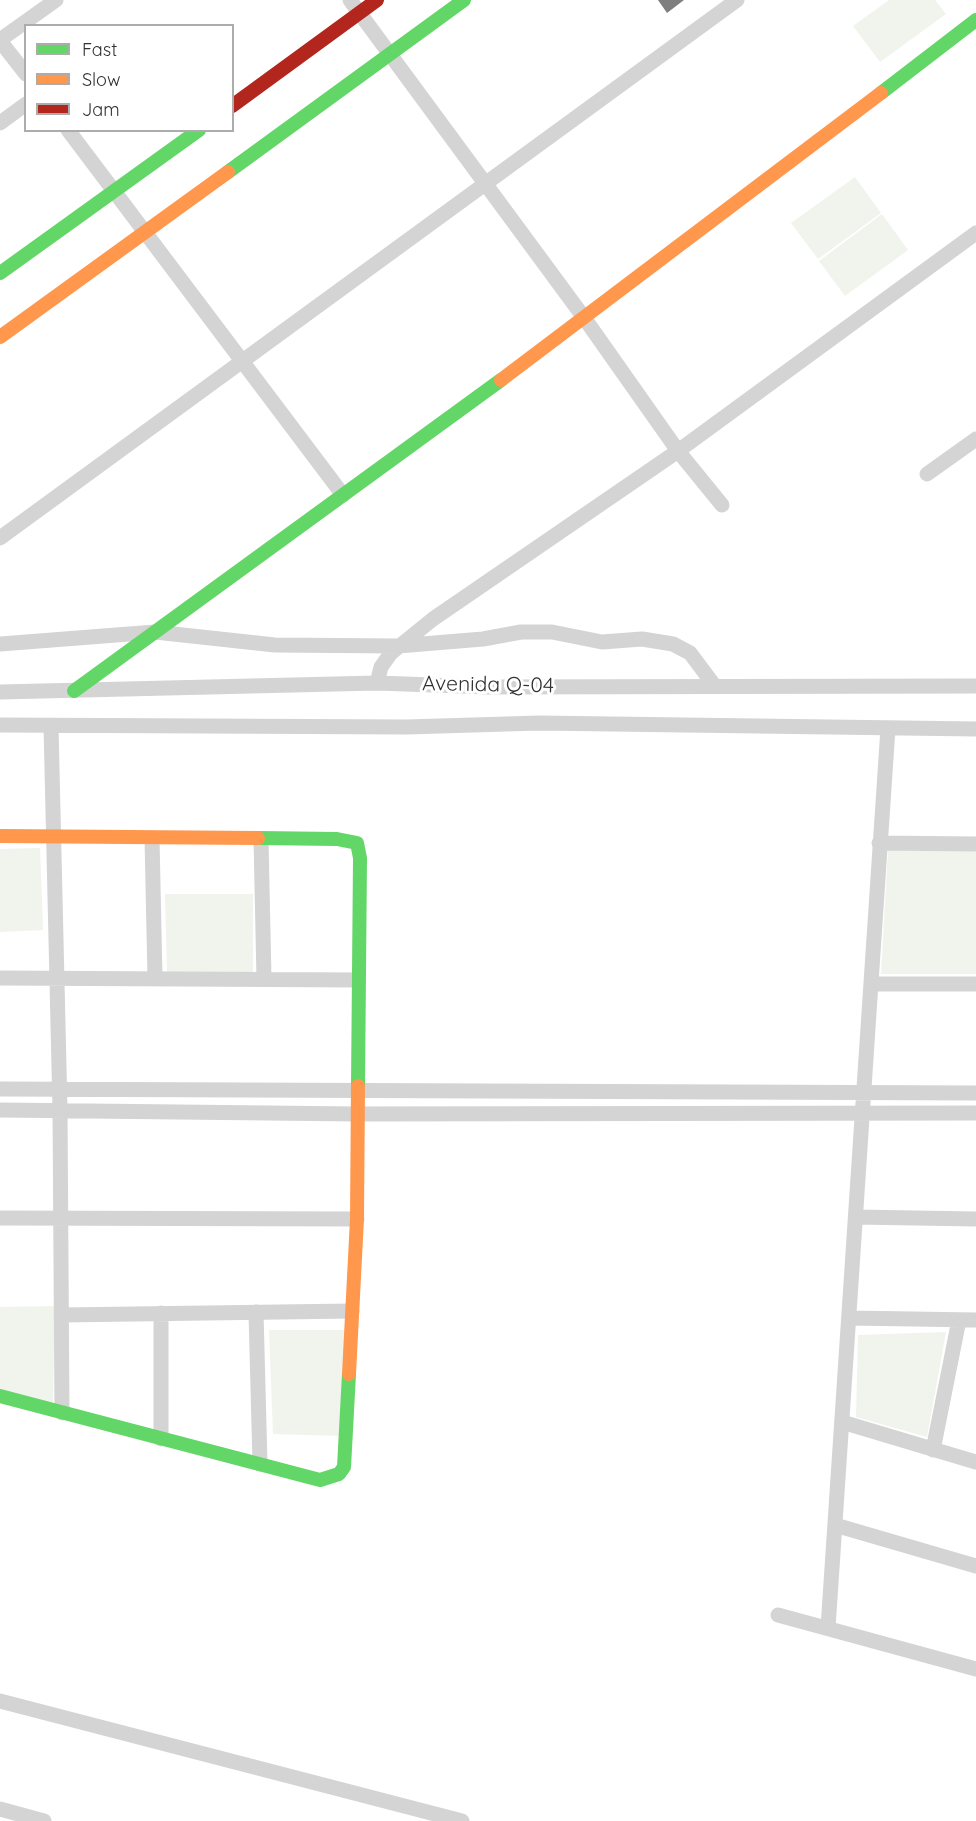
<!DOCTYPE html>
<style>
body{margin:0}
#map{position:relative;width:976px;height:1821px;overflow:hidden;background:#fff;font-family:Quicksand,sans-serif}
canvas{display:block}
.legend{position:absolute;left:24px;top:24px;width:210px;height:108px;box-sizing:border-box;background:#fff;border:2px solid #acacac;margin:0;padding:8px 10px;list-style:none;font-size:18px;color:#303030}
.legend li{display:flex;align-items:center;gap:12px;height:30px}
.legend b{width:30px;border:2px solid #acacac}
</style>
<div id="map">
<canvas width="976" height="1821"></canvas>
<ul class="legend">
<li><b style="height:8px;background:#63d668"></b>Fast</li>
<li><b style="height:8px;background:#ff974d"></b>Slow</li>
<li><b style="height:8px;background:#b3261e"></b>Jam</li>
</ul>
</div>
<script>
const c = document.querySelector('canvas').getContext('2d');
c.lineJoin = 'round';
function fill(path, color) {
  c.fillStyle = color;
  c.fill(path, 'evenodd');
}
function strokePath(path, color, width, dash) {
  c.strokeStyle = color;
  c.lineWidth = width;
  c.lineCap = dash ? 'butt' : 'round';
  c.setLineDash(dash || []);
  c.stroke(path);
}
function label(font, color, halo, rows, align = 'center') {
  c.font = font + ' Quicksand,sans-serif';
  c.lineWidth = 6;
  c.setLineDash([]);
  c.textBaseline = 'middle';
  c.strokeStyle = halo;
  c.fillStyle = color;
  for (const [text, x, y, turn = 0] of rows) {
    c.save();
    c.translate(x, y);
    c.rotate((+turn || 0) * Math.PI / 180);
    c.textAlign = isNaN(turn) ? turn : align;
    if (halo) c.strokeText(text, 0, 0);
    c.fillText(text, 0, 0);
    c.restore();
  }
}
const green = new Path2D(`
 M 889,0 L 935,0 L 946,14 L 880,62 L 853,26 Z
 M 855,177 L 881,213 L 818,259 L 791,223 Z
 M 882,214 L 908,250 L 845,296 L 819,261 Z
 M 40,848 L 43,930 L 0,932 L 0,849 Z
 M 888,850 L 976,851 L 976,974 L 881,974 Z
 M 165,894 L 253,894 L 253,971 L 247,976 L 167,973 Z
 M 55,1306 L 53,1405 L 0,1389 L 0,1307 Z
 M 269,1330 L 345,1330 L 343,1436 L 273,1434 Z
 M 946,1332 L 927,1437 L 856,1417 L 858,1335 Z`);
const building = new Path2D(`
 M 658,0 L 684,0 L 667,13 Z`);
const street = new Path2D(`
 M 350,0 L 585,319 L 678,451 L 722,505
 M 0,40 L 56,0
 M 0,41 L 26,74
 M 0,123 L 26,104
 M 68,130 L 343,495
 M 927,474 L 976,439
 M 0,538 L 737,0
 M 0,644 L 155,632 L 275,645 L 398,646 L 483,639 L 521,632 L 552,632 L 602,642 L 642,639 L 673,644 L 690,653 L 714,685
 M 377,683 L 381,667 L 391,653 L 433,619 L 678,451 L 976,233
 M 0,692 L 377,683 L 488,687 L 976,686
 M 0,725 L 407,727 L 539,723 L 976,729
 M 51,726 L 60,1110 L 62,1413
 M 152,838 L 155,978
 M 261,839 L 264,979
 M 879,843 L 976,844
 M 0,978 L 358,980
 M 871,984 L 976,984
 M 0,1089 L 976,1093
 M 0,1110 L 357,1114 L 976,1113
 M 856,1217 L 976,1219
 M 0,1218 L 357,1219
 M 256,1312 L 260,1464
 M 61,1315 L 352,1311
 M 849,1318 L 976,1320
 M 842,1422 L 976,1462
 M 161,1439 L 161,1313
 M 933,1450 L 959,1320
 M 835,1525 L 976,1566
 M 778,1615 L 976,1669
 M 828,1628 L 888,728
 M 0,1701 L 462,1821
 M 0,1809 L 44,1821`);
const fast = new Path2D(`
 M 881,93 L 976,20
 M 228,172 L 464,0
 M 0,273 L 199,130
 M 74,691 L 501,380
 M 258,838 L 337,839 L 357,843 L 360,858 L 358,1086
 M 0,1396 L 320,1480 L 339,1474 L 344,1467 L 349,1374`);
const slow = new Path2D(`
 M 0,337 L 228,172
 M 501,380 L 881,93
 M 0,836 L 258,838
 M 349,1374 L 357,1219 L 358,1086`);
const jam = new Path2D(`
 M 232,106 L 377,0`);
const streetNames = [
 ["Avenida Q-04",488,685,1]
];
fill(green, '#f0f4ed');
fill(building, '#7f7f7f');
strokePath(street, '#d4d4d4', 15);
strokePath(fast, '#63d668', 14);
strokePath(slow, '#ff974d', 14);
strokePath(jam, '#b3261e', 14);
label('21px', '#303030', '#fff', streetNames);
</script>
